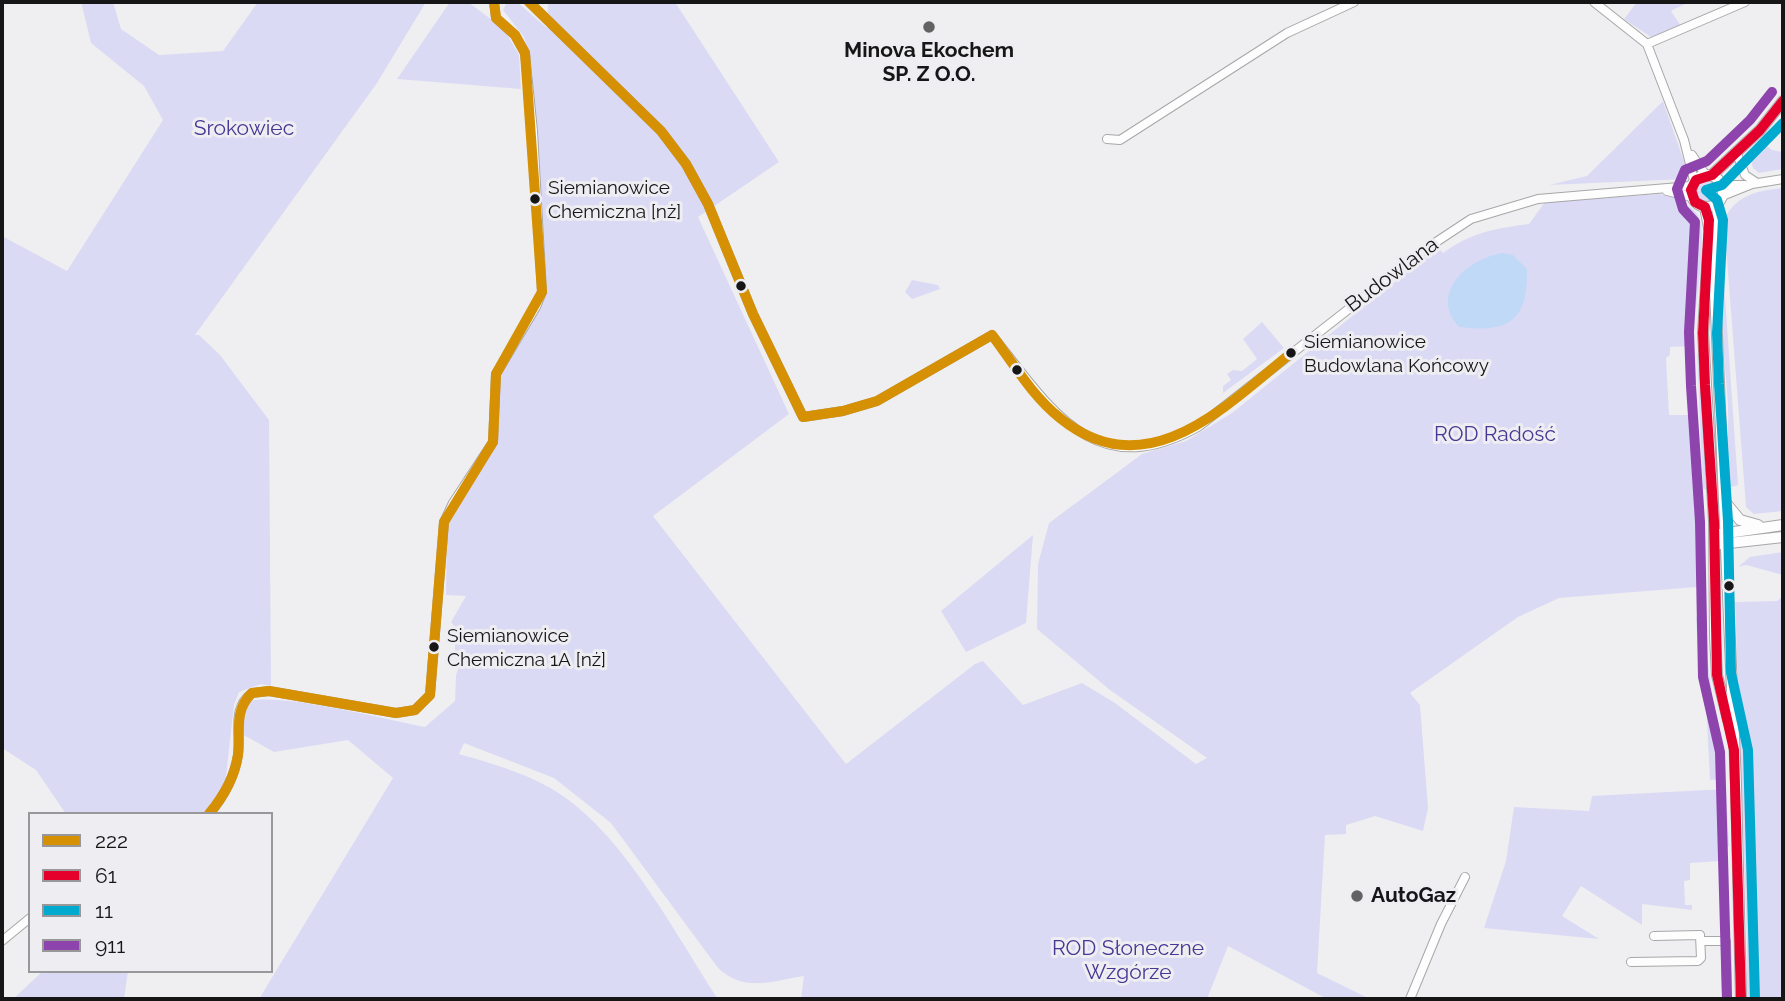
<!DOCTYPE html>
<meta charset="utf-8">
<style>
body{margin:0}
#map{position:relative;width:1785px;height:1001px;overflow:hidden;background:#efeff1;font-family:Raleway,sans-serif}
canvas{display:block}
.frame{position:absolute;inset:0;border:4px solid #161617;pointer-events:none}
.legend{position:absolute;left:28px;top:812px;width:245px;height:161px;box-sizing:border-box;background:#eeeef2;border:2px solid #98989a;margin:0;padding:9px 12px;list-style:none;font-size:21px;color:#161617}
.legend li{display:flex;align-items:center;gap:14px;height:35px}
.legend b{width:35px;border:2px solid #98989a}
</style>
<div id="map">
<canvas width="1785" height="1001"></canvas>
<div class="frame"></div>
<ul class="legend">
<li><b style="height:9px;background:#d59003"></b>222</li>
<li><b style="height:9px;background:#e4002b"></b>61</li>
<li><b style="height:9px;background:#00a9ce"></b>11</li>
<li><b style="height:9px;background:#8e44ad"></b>911</li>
</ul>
</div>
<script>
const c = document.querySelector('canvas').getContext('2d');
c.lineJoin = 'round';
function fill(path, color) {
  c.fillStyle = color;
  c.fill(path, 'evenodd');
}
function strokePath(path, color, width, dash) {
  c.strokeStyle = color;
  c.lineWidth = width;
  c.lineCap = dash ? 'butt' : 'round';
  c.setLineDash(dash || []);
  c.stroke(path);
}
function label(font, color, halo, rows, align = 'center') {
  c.font = font + ' Raleway,sans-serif';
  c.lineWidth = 6;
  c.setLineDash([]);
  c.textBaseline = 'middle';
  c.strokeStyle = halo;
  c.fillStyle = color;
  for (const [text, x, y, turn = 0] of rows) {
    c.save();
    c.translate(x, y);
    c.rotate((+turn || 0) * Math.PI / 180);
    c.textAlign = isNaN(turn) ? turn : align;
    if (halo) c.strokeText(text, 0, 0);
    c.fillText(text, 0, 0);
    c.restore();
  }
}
const green = new Path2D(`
 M 81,2 L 113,2 L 121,29 L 159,55 L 223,51 L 258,2 L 426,2 L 377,83 L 195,335 L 199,335 L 220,355 L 269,420 L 271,686 L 261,684 L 239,692 L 234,705 L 225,785 L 203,814 L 66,814 L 36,770 L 2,748 L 2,236 L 67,271 L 163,120 L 144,86 L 91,43 Z
 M 450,2 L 468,2 L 504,29 L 519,55 L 521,89 L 397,79 Z
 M 507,2 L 517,2 L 547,28 L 548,2 L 675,2 L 779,162 L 698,217 L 789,414 L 653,516 L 846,764 L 975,664 L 983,661 L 1023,705 L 1082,683 L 1115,703 L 1196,764 L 1207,758 L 1110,690 L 1037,629 L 1038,564 L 1049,523 L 1142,454 L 1186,441 L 1232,413 L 1438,247 L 1443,253 C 1470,233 1496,228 1529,224 L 1545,202 L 1659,194 L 1676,196 L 1677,201 C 1687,203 1698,211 1700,221 C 1707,248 1693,314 1693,346 L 1670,347 L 1670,355 L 1666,358 L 1669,415 L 1692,415 L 1697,587 L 1559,598 L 1518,617 L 1410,693 L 1420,705 L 1428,808 L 1423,831 L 1375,816 L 1346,825 L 1346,834 L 1325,835 L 1317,973 L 1370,999 L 1327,999 L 1228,946 L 1207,999 L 791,999 L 801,999 L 804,976 C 771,981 745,993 718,968 L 611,823 L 554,778 L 464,743 L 459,754 C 494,764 533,775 563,796 C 626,839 676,935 718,999 L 259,999 L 393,778 L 348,740 L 274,752 L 242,734 L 245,703 C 267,689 394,721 425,727 L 455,701 L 456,675 L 462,658 L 455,651 L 455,627 L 451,622 L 466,596 L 446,595 L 447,525 L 457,502 L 497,441 L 498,383 L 504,365 L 546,294 L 532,68 L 524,37 L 503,10 Z
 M 1637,2 L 1689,2 L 1671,11 L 1681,26 L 1651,37 L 1624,19 Z
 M 1663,101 L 1687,170 L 1685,179 L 1549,185 L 1587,176 Z
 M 1759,140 L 1772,150 L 1783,152 L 1783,169 L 1759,173 L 1753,168 L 1749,153 Z
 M1696 191a11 11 0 1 1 22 0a11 11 0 1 1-22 0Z
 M 1783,188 L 1783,511 L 1754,514 L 1746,507 L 1724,220 C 1736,194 1758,191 1783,188 Z
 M 1720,224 L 1738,485 L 1728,488 C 1726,456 1730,423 1727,391 C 1722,335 1717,280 1720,224 Z
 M 912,280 L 938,285 L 940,289 L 912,299 L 905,292 Z
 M 1262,322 L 1284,348 L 1223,393 L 1223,386 L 1231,380 L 1227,374 L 1233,370 L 1242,371 L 1257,359 L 1243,339 Z
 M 1697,353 L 1700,357 L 1706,490 L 1703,488 Z
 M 1033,535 L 1026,623 L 966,652 L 941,611 Z
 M 1783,552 L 1783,575 L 1746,565 L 1738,567 L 1750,557 Z
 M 1783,596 L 1783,999 L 1746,999 L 1747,940 L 1735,602 L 1777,601 Z
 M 1705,616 L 1703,646 L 1706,646 L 1712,696 L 1707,696 L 1706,672 L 1699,672 L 1696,617 Z
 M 1714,702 L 1724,779 L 1710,780 L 1706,703 Z
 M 1726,789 L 1729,846 L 1720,850 L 1720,861 L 1690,863 L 1690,880 L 1684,881 L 1685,905 L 1692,905 L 1692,910 L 1642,904 L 1642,925 L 1581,886 L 1562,916 L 1599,939 L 1484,928 L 1506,861 L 1514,807 L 1589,811 L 1592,796 Z
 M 43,971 L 128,971 L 124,999 L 13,999 Z`);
const water = new Path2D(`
 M 1502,253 L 1513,255 L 1527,269 C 1528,321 1509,333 1459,327 C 1428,293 1468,259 1502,253 Z`);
const street = new Path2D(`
 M 529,2 L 661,131 L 686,164 L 708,204 L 753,314 L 803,417 L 843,411 L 877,401 L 992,335 C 1050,408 1094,485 1198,427 L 1424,250 L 1471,219 L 1538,199 L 1691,186
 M 1594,2 L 1647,44 L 1684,140 L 1694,180
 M 1647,44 L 1745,2
 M 1107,139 L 1120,140 L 1287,33 L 1354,2
 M 1737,154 L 1745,175 L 1757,183
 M 1692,155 L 1705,174
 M 1722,185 L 1745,185
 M 1667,191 L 1692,197
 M 1722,196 L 1752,184 L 1783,179
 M 209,814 C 224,797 234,777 238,755 C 241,733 231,708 252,693 L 269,691 L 396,713 L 415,710 L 430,695 L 444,522 L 453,503 L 493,442 L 496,374 L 536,307 L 542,292 L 533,131 L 525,53 L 515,35 L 496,18 L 494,2
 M 2,941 L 30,918
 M 1702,941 L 1726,941 L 1727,999
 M 1631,962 L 1698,961 L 1701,958 L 1700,935 L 1654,936
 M 1410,999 L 1441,924 L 1465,877`);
const secondary = new Path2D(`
 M1691 191a16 16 0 1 1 32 0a16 16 0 1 1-32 0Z
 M 1712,175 L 1760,130 L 1783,101
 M 1718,203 L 1715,289 L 1736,784 L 1741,999
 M 1705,207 L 1709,228
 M 1708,251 L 1703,333 L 1714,521 L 1715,636 L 1717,675 L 1728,720
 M 1725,502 L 1740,520 L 1758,525
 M 1720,534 L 1783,525
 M 1720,544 L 1783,537`);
const bus1 = new Path2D(`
 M 529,2 L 661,131 L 686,164 L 708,204 L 753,314 L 803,417
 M 992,335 C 1013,363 1032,396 1060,418 C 1146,488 1224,408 1291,353
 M 803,417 L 843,411 L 877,401 L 992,335
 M 209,814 C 223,797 235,777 238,755 C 241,732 233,711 252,693 L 269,691 L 396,713 L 415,710 L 430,695 L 444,522 L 493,442 L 496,374 L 542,292 L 525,53 L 515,35 L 496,18 L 494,2`);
const bus2 = new Path2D(`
 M 1741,999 L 1734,750 L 1717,675 L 1714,521 L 1705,385 L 1703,333 L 1709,220 L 1705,207 L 1695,202 L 1691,190 L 1696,180 L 1712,175 L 1760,130 L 1783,101`);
const bus3 = new Path2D(`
 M 1755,999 L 1748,750 L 1731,673 L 1728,521 L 1719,384 L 1717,333 L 1723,220 L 1717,200 L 1706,190 L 1722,185 L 1783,123`);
const bus4 = new Path2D(`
 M 1727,999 L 1720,752 L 1703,677 L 1700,522 L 1691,386 L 1689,332 L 1695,222 L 1683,209 L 1677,189 L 1685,170 L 1707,161 L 1750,120 L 1772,92`);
const markers = [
 [929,27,7,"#626263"],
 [535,199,6,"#161617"],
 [741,286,6,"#161617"],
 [1291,353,6,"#161617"],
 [1017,370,6,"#161617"],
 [1729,586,6,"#161617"],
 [434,647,6,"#161617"],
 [1357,896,7,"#626263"]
];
const busNames = [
 ["Siemianowice",548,188],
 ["Chemiczna [nż]",548,212],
 ["Siemianowice",1304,342],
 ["Budowlana Końcowy",1304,366],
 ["Siemianowice",447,636],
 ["Chemiczna 1A [nż]",447,660]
];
const poiNames = [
 ["Minova Ekochem",929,51],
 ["SP. Z O.O.",929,75],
 ["AutoGaz",1371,896,"left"]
];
const parkNames = [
 ["Srokowiec",244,129],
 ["ROD Radość",1495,435],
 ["ROD Słoneczne",1128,949],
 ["Wzgórze",1128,973]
];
const streetNames = [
 ["Budowlana",1392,275,-37]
];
fill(green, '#dbdaf5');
fill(water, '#c0d9f6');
strokePath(street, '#a7a7a9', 10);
strokePath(secondary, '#a7a7a9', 12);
strokePath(street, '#fdfdfd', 8);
strokePath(secondary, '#fdfdfd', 10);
strokePath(bus1, '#d59003', 10);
strokePath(bus2, '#e4002b', 10);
strokePath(bus3, '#00a9ce', 10);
strokePath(bus4, '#8e44ad', 10);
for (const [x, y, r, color] of markers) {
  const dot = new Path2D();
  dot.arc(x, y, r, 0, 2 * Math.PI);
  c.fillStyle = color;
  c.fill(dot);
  strokePath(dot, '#eeeef2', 2.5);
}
label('19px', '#161617', '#eeeef2', busNames, 'left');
label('bold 21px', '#161617', '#eeeef2', poiNames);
label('21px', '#483794', '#eeeef2', parkNames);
label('21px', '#161617', '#eeeef2', streetNames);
</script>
